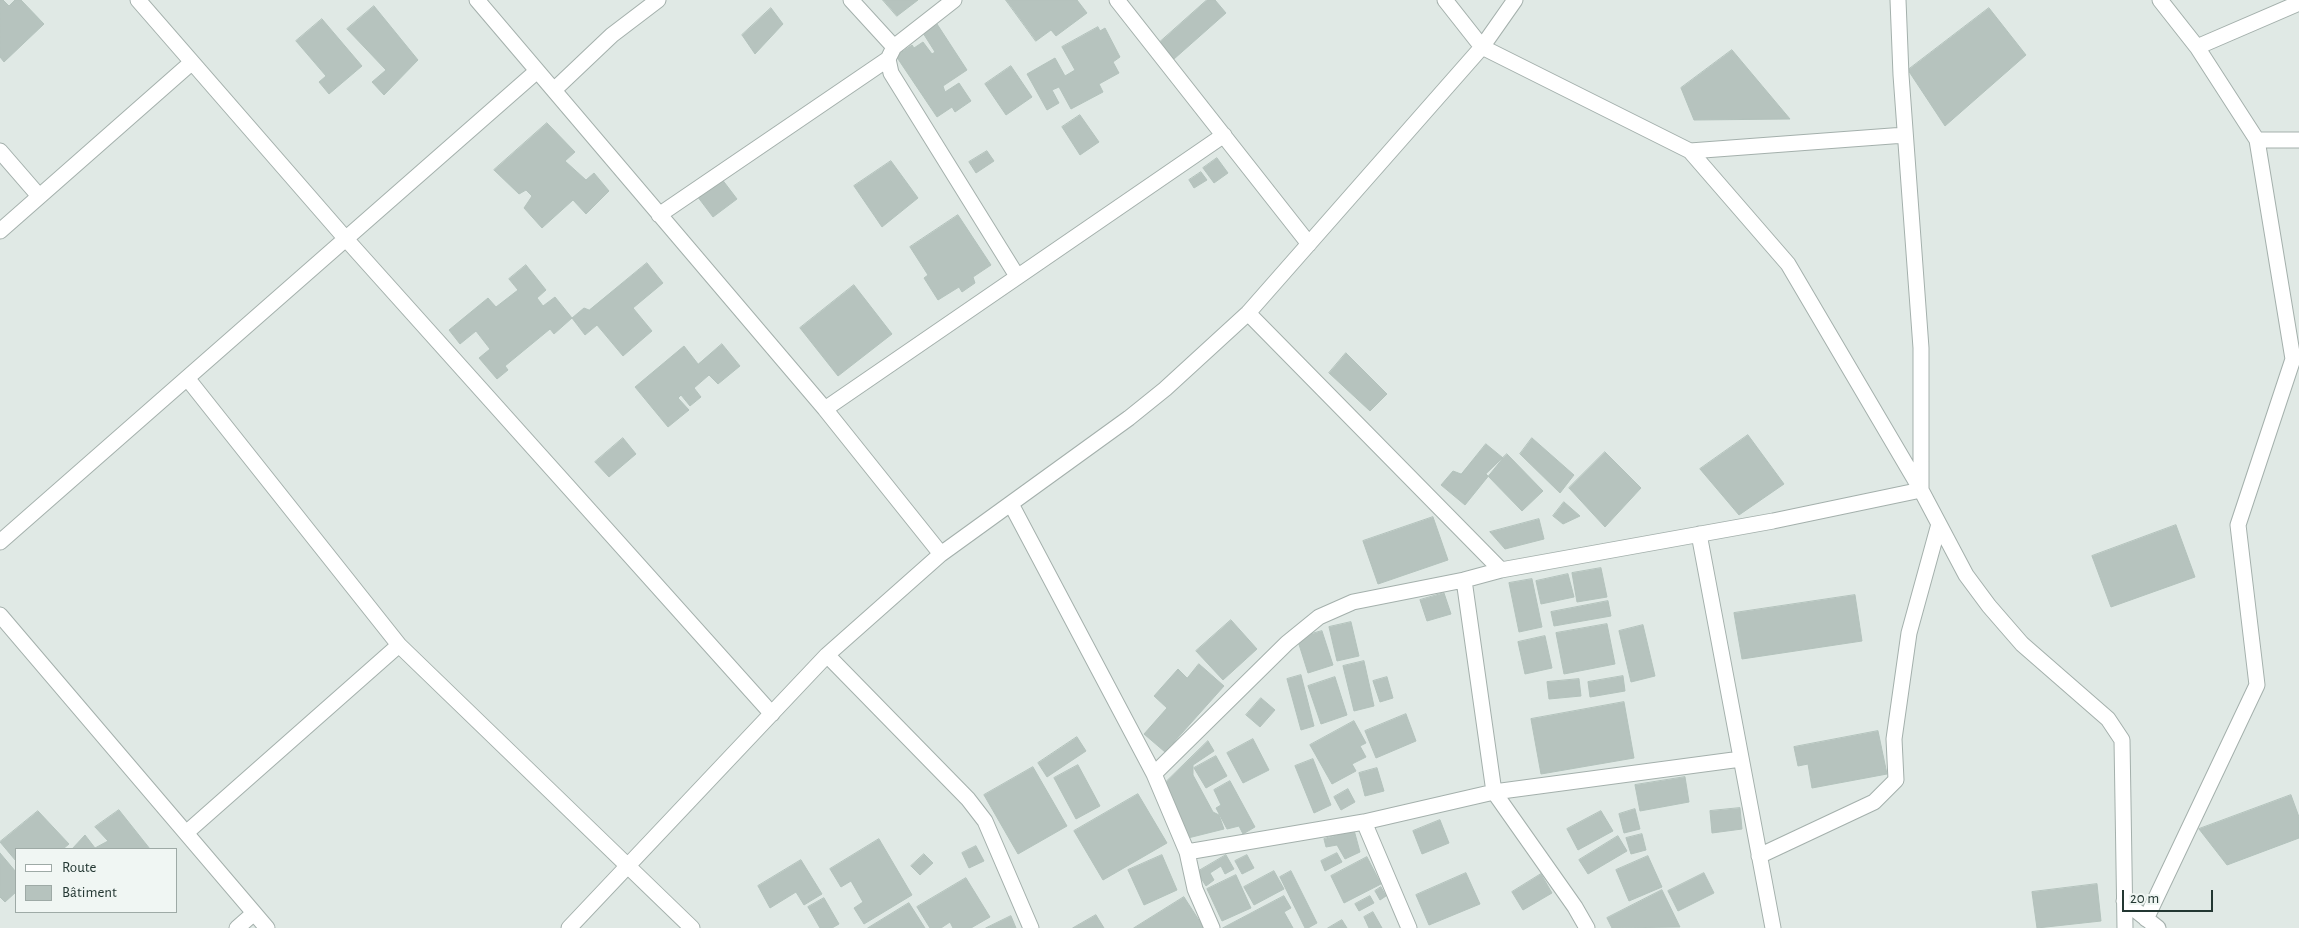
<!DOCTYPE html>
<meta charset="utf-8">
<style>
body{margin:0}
#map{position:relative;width:2299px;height:928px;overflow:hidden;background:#e0e9e5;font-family:"Alegreya Sans",sans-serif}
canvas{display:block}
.legend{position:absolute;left:15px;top:848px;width:162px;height:65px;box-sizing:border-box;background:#f0f6f3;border:1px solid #9eaaa6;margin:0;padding:6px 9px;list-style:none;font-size:15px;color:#233732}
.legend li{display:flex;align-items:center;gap:10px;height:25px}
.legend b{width:25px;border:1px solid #9eaaa6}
.scale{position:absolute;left:2122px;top:890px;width:91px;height:22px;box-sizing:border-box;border:2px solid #233732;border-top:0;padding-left:6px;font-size:15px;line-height:18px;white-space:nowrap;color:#233732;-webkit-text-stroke:4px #f0f6f3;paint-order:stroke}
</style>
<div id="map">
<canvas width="2299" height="928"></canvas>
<ul class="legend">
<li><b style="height:6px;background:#fff"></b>Route</li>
<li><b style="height:14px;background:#b6c3be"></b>Bâtiment</li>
</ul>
<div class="scale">20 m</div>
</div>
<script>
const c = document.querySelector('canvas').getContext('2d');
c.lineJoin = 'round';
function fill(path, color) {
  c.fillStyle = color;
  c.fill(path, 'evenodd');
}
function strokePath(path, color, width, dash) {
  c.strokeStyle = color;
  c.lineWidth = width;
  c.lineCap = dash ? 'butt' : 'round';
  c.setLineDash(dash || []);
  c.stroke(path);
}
const building = new Path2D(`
 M 0,0 L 3,0 L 9,6 L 15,0 L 21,0 L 44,24 L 4,62 L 0,57 Z
 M 883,0 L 918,0 L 897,16 Z
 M 1006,0 L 1077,0 L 1087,13 L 1056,36 L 1051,30 L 1036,41 Z
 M 1207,0 L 1215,0 L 1226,13 L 1174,59 L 1160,42 Z
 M 374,6 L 418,60 L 384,95 L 372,82 L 386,70 L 347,29 Z
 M 771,8 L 783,24 L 755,54 L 742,35 Z
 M 1989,8 L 2026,55 L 1945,126 L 1908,70 Z
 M 322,19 L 362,66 L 329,94 L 319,82 L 326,76 L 296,41 Z
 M 937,24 L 967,70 L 943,86 L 945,92 L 959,83 L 971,101 L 955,112 L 952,107 L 937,117 L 896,56 L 912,45 L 914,48 L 923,42 L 932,54 L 935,52 L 923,33 Z
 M 1098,27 L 1100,31 L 1105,28 L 1120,57 L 1113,62 L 1119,73 L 1099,84 L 1103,92 L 1071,109 L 1059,87 L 1052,90 L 1059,103 L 1047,110 L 1027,74 L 1055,58 L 1065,76 L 1075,70 L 1062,47 Z
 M 1732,50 L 1790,119 L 1694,120 L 1681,88 Z
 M 1011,66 L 1032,97 L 1006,115 L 985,84 Z
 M 1080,115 L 1099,142 L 1080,155 L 1062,127 Z
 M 547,123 L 575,152 L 565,161 L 586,180 L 594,173 L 609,191 L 586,214 L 573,200 L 542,228 L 524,208 L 532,196 L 526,190 L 519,194 L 494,170 Z
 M 987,151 L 994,161 L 976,173 L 969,162 Z
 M 1217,158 L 1228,173 L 1214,183 L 1203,168 Z
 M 891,161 L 918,198 L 882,227 L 854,186 Z
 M 1201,172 L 1207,180 L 1194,188 L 1189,180 Z
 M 718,174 L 737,199 L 713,217 L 694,192 Z
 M 958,215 L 991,265 L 973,277 L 975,283 L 962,292 L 959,287 L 938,300 L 924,278 L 928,275 L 910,247 Z
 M 647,263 L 663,283 L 633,308 L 652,331 L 623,356 L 597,325 L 585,335 L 572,318 L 584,308 L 589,310 Z
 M 526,265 L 546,290 L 537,298 L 543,306 L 555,297 L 572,318 L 554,334 L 550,329 L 505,366 L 508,370 L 497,379 L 479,358 L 490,349 L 476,331 L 460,344 L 449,330 L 488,298 L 496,307 L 518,290 L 509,279 Z
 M 854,285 L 892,334 L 838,376 L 800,328 Z
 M 722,344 L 740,366 L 718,384 L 709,375 L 694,388 L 701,397 L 690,406 L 681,395 L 678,398 L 689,410 L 668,427 L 635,387 L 684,346 L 698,364 Z
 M 1346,353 L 1387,394 L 1370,411 L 1329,373 Z
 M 1748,435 L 1784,484 L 1739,515 L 1700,469 Z
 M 623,438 L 636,454 L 609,477 L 595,462 Z
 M 1532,438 L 1574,475 L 1560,493 L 1520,454 Z
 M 1486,444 L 1503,458 L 1465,505 L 1441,485 L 1453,471 L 1461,474 Z
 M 1605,452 L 1641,488 L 1605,527 L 1569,488 Z
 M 1507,454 L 1543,491 L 1522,511 L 1486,474 Z
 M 1564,502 L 1580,516 L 1563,524 L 1553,516 Z
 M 1433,517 L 1448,560 L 1378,584 L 1363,541 Z
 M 1539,519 L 1544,539 L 1505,549 L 1490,532 Z
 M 2176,525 L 2195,577 L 2111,607 L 2092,556 Z
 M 1601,568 L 1607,597 L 1577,602 L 1572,573 Z
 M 1568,574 L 1574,597 L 1541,604 L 1536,581 Z
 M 1532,579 L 1542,627 L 1519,632 L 1509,583 Z
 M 1444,593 L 1451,614 L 1427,621 L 1420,600 Z
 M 1855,595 L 1862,641 L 1742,659 L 1734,613 Z
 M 1608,601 L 1611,616 L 1554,626 L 1551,612 Z
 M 1231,620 L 1257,649 L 1223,680 L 1196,651 Z
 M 1351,622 L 1359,656 L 1337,661 L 1329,627 Z
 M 1607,624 L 1615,664 L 1564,674 L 1556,633 Z
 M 1643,625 L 1655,676 L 1631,682 L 1619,631 Z
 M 1322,631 L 1333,665 L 1308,673 L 1297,638 Z
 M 1545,636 L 1552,668 L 1525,674 L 1518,642 Z
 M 1364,661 L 1374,706 L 1354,711 L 1343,666 Z
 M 1199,664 L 1224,686 L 1165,752 L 1144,734 L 1167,708 L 1154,696 L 1178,669 L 1187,678 Z
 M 1301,675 L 1314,726 L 1301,730 L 1287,679 Z
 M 1623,676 L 1625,691 L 1590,697 L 1588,682 Z
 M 1335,677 L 1347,715 L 1321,724 L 1308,686 Z
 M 1387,677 L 1393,698 L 1380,702 L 1373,681 Z
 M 1579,679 L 1581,696 L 1549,699 L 1547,682 Z
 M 1261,698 L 1275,710 L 1260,727 L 1246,715 Z
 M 1624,702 L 1634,758 L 1541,774 L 1531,719 Z
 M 1406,714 L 1416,741 L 1376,758 L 1365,731 Z
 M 1354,721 L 1366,743 L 1360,746 L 1366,757 L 1352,764 L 1356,771 L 1332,784 L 1310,745 Z
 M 1878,731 L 1887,774 L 1812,788 L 1808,764 L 1798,766 L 1794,747 Z
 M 1077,737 L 1086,751 L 1047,777 L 1038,763 Z
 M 1253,739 L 1269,770 L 1243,783 L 1227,753 Z
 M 1208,741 L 1214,751 L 1193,765 L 1193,775 L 1213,812 L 1219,815 L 1224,829 L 1188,838 L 1165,783 Z
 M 1216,756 L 1227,776 L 1206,788 L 1194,768 Z
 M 1313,759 L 1331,805 L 1314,813 L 1295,766 Z
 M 1078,765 L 1100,806 L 1076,819 L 1054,778 Z
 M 1033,767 L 1067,826 L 1018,854 L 984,795 Z
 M 1377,768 L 1384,791 L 1365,796 L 1359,773 Z
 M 1685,777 L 1689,802 L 1640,811 L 1635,785 Z
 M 1230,781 L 1255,827 L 1243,834 L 1239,826 L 1227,829 L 1216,808 L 1221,805 L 1214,790 Z
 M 1348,789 L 1355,802 L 1341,810 L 1334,797 Z
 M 1138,794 L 1167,843 L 1103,880 L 1074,831 Z
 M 2291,795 L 2299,817 L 2299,838 L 2227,865 L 2199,829 Z
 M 1740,808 L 1742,829 L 1712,833 L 1710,811 Z
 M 1635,809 L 1640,829 L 1624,833 L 1619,814 Z
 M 119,810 L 150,849 L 72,849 L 85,835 L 95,848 L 108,841 L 95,827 Z
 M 38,811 L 69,844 L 63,849 L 16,849 L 16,861 L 0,842 Z
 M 1601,811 L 1613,831 L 1578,850 L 1567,829 Z
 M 1440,820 L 1449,843 L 1422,854 L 1413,831 Z
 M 1354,830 L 1360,852 L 1345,859 L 1337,845 L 1326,847 L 1324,839 Z
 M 1642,834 L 1646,850 L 1631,854 L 1626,838 Z
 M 1618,836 L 1627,851 L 1588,874 L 1579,860 Z
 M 879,839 L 912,895 L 864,924 L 854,908 L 863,902 L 851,881 L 841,887 L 830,869 Z
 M 976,846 L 984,861 L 969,868 L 962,853 Z
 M 0,853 L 16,872 L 16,892 L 5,902 L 0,897 Z
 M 1337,853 L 1342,862 L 1325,871 L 1321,861 Z
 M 924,854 L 933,863 L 920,875 L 911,866 Z
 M 1162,855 L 1177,890 L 1144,905 L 1128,870 Z
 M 1226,855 L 1234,869 L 1225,874 L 1221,866 L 1210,873 L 1214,880 L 1206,886 L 1197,872 Z
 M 1247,855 L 1254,868 L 1242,874 L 1235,861 Z
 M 1648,856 L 1662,887 L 1629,901 L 1616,870 Z
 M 1367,857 L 1381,884 L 1344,903 L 1331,876 Z
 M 801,860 L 822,894 L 804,905 L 796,892 L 770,908 L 758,886 Z
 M 1274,871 L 1284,889 L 1254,905 L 1244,887 Z
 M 1291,871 L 1317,923 L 1308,928 L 1305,928 L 1280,877 Z
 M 1466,873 L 1480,904 L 1429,925 L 1416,895 Z
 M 1704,873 L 1714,893 L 1678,911 L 1668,891 Z
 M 1541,874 L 1552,893 L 1523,910 L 1512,892 Z
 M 1236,875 L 1251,908 L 1222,921 L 1207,889 Z
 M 966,878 L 990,917 L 971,928 L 953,928 L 950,922 L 941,928 L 930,928 L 917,907 Z
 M 2097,884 L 2101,921 L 2037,928 L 2032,892 Z
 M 1381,887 L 1386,896 L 1380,900 L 1375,891 Z
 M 1662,890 L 1680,927 L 1612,928 L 1607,918 Z
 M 1284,896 L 1291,908 L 1284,912 L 1293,928 L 1223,928 Z
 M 1370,896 L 1374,903 L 1359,911 L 1355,904 Z
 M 1184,897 L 1204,928 L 1134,928 Z
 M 824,898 L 839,924 L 832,928 L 820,928 L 808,907 Z
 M 909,903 L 925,928 L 868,928 Z
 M 1373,912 L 1382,928 L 1369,928 L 1364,917 Z
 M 1096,915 L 1104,928 L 1073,928 Z
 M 1011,916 L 1016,928 L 986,928 Z
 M 1342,920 L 1347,928 L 1328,928 Z`);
const minor = new Path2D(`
 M 138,0 L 346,239 L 772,714
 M 477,0 L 825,409 L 941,554
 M 851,0 L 894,47
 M 954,0 L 894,47 L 888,59 L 891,73 L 1017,276
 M 1117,0 L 1309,244
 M 1898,0 L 1901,75 L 1921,348 L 1921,490 L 1966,575 L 1989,606 L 2022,644 L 2108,719 L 2122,740 L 2125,928
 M 2160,0 L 2197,47 L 2299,3
 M 554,90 L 612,35 L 658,0
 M 2257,140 L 2299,140
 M 0,151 L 39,196
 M 1690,151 L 1905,135
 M 659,215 L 888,59
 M 0,231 L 191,63
 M 1248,313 L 1501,570
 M 187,378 L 399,645 L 692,928
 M 825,409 L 1224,135
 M 1011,504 L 1154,774 L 1187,852 L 1195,889 L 1212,928
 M 1699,534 L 1773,928
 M 0,542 L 537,71
 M 1464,580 L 1494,792 L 1575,907 L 1587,928
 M 0,615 L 267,928
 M 827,655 L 968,799 L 985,821 L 1031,928
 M 1154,774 L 1287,643 L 1319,617 L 1353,602 L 1464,580 L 1501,570 L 1773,521 L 1921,490 L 1788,264 L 1690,151 L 1482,47 L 1445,0
 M 1364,822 L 1409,928
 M 186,833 L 399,645
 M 1187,852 L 1364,822 L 1494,792 L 1741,759
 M 1759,856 L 1874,802 L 1896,780 L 1894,739 L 1909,633 L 1939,524
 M 2124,901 L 2158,928
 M 2146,919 L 2257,685 L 2238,525 L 2293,359 L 2257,140 L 2197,47
 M 237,928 L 254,913
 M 569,928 L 827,655 L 941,554 L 1129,418 L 1165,389 L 1248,313 L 1482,47 L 1515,0`);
fill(building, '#b6c3be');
strokePath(building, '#b3c2bc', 1);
strokePath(minor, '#a4b0ac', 17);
strokePath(minor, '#fff', 15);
</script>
